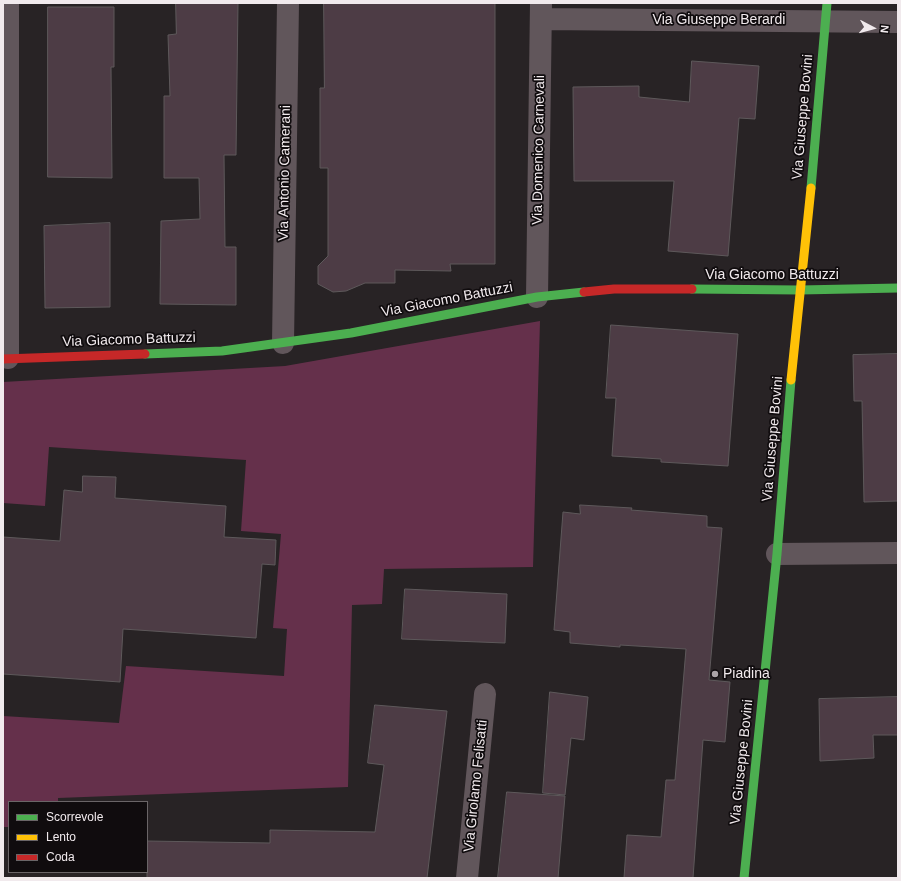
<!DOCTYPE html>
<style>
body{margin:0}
#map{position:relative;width:901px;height:881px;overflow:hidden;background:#282325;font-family:Helvetica,sans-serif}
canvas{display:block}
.frame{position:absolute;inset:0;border:4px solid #f1eaed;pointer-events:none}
.legend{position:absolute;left:8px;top:801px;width:140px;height:72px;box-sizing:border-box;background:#100c0e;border:1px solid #6a6567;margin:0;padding:5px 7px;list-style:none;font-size:12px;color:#f1eaed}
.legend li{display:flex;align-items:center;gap:8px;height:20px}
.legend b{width:20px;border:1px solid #6a6567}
.north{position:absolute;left:853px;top:8px;width:40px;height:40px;-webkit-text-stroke:3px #100c0e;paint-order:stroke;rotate:96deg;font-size:11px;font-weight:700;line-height:16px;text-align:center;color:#f1eaed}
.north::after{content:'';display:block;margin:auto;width:14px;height:18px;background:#f1eaed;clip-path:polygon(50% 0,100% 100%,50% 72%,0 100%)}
</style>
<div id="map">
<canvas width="901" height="881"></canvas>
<div class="frame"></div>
<ul class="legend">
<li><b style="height:5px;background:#4caf50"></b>Scorrevole</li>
<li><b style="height:5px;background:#ffc107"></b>Lento</li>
<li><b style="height:5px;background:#c62828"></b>Coda</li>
</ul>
<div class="north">N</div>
</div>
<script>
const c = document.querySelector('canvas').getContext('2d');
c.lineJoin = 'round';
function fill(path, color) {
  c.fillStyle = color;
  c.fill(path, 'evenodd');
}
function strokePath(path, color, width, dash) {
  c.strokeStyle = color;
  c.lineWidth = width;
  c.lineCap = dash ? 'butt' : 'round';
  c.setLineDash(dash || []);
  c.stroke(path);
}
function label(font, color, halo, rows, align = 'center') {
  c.font = font + ' Helvetica,sans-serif';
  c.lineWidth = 3.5;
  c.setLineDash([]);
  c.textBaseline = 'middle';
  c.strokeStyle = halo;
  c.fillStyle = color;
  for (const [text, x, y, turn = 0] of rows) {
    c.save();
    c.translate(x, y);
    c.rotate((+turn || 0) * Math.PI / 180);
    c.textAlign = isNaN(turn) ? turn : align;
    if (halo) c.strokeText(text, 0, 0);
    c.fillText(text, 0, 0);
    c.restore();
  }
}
const green = new Path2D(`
 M 540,321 L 533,567 L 384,569 L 382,604 L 352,605 L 348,787 L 58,798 L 58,802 L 9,802 L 9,827 L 3,827 L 3,716 L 119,723 L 126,666 L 284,676 L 287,629 L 273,628 L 281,534 L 241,531 L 246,460 L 49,447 L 45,506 L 3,503 L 3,382 L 285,366 Z`);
const building = new Path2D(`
 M 176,3 L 238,3 L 236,155 L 224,155 L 225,247 L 236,247 L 236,305 L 160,304 L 161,221 L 200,219 L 199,178 L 164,178 L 164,96 L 170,96 L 168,35 L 176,34 Z
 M 324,3 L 495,3 L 495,264 L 450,264 L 451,271 L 395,270 L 395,283 L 365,283 L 346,291 L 333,292 L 318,284 L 318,266 L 328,256 L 328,168 L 320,168 L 320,88 L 324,88 Z
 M 48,7 L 114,7 L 114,67 L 111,67 L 112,178 L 48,177 Z
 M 692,61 L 759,66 L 755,119 L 739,118 L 728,256 L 668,251 L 674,181 L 574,181 L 573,87 L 639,86 L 639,97 L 689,102 Z
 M 110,223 L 110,307 L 45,308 L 44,226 Z
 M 611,325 L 738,334 L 728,466 L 661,462 L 661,459 L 612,456 L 616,398 L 606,398 Z
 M 898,354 L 898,501 L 864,502 L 862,401 L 854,401 L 853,355 Z
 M 83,476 L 116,477 L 115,498 L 226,506 L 224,537 L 276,540 L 275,565 L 262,564 L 256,638 L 123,629 L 120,682 L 3,674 L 3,537 L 60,541 L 64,490 L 82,492 Z
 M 580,505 L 632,508 L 631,510 L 707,516 L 707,527 L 722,528 L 709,680 L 730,682 L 725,742 L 703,740 L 693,878 L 624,878 L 627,835 L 661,837 L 666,780 L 675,780 L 686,649 L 620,645 L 620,647 L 570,643 L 570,632 L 554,630 L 563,512 L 580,514 Z
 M 405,589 L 507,594 L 505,643 L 402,639 Z
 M 550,692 L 588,697 L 584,740 L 571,738 L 565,795 L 543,793 Z
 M 898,697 L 898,735 L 873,735 L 874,758 L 820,761 L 819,699 Z
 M 375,705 L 447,711 L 427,878 L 147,878 L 147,841 L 270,843 L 270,830 L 375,832 L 384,765 L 368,763 Z
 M 507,792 L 565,796 L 558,878 L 498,878 Z`);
const street = new Path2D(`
 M 8,3 L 8,358
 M 541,19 L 898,22
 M 537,297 L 541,3
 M 283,343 L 288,3
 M 777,554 L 898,553
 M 467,878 L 485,694`);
const fast = new Path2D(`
 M 811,188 L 827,3
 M 692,289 L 800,290 L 898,288
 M 145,354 L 222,351 L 351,333 L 537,297 L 584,292
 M 744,878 L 777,554 L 791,380`);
const slow = new Path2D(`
 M 791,380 L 811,188`);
const jam = new Path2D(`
 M 584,292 L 614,289 L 692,289
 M 3,359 L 145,354`);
const markers = [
 [715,674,4,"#aba4a7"]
];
const streetNames = [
 ["Via Giuseppe Berardi",719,20],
 ["Via Giuseppe Bovini",803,117,-85],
 ["Via Domenico Carnevali",539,150,-89],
 ["Via Antonio Camerani",285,173,-89],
 ["Via Giacomo Battuzzi",772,275],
 ["Via Giacomo Battuzzi",447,300,-11],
 ["Via Giacomo Battuzzi",129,340,-2],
 ["Via Giuseppe Bovini",773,439,-85],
 ["Via Giuseppe Bovini",742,762,-84],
 ["Via Girolamo Felisatti",476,786,-84]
];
const poiNames = [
 ["Piadina",723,674]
];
fill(green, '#65304b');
fill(building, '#4d3c45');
strokePath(building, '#5e595b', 1);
strokePath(street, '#61565b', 22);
strokePath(fast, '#4caf50', 9);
strokePath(slow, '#ffc107', 9);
strokePath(jam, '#c62828', 9);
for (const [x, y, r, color] of markers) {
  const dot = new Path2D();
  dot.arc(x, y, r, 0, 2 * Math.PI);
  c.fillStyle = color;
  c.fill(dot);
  strokePath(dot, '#100c0e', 1.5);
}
label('14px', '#f1eaed', '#100c0e', streetNames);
label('14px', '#f1eaed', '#100c0e', poiNames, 'left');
</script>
